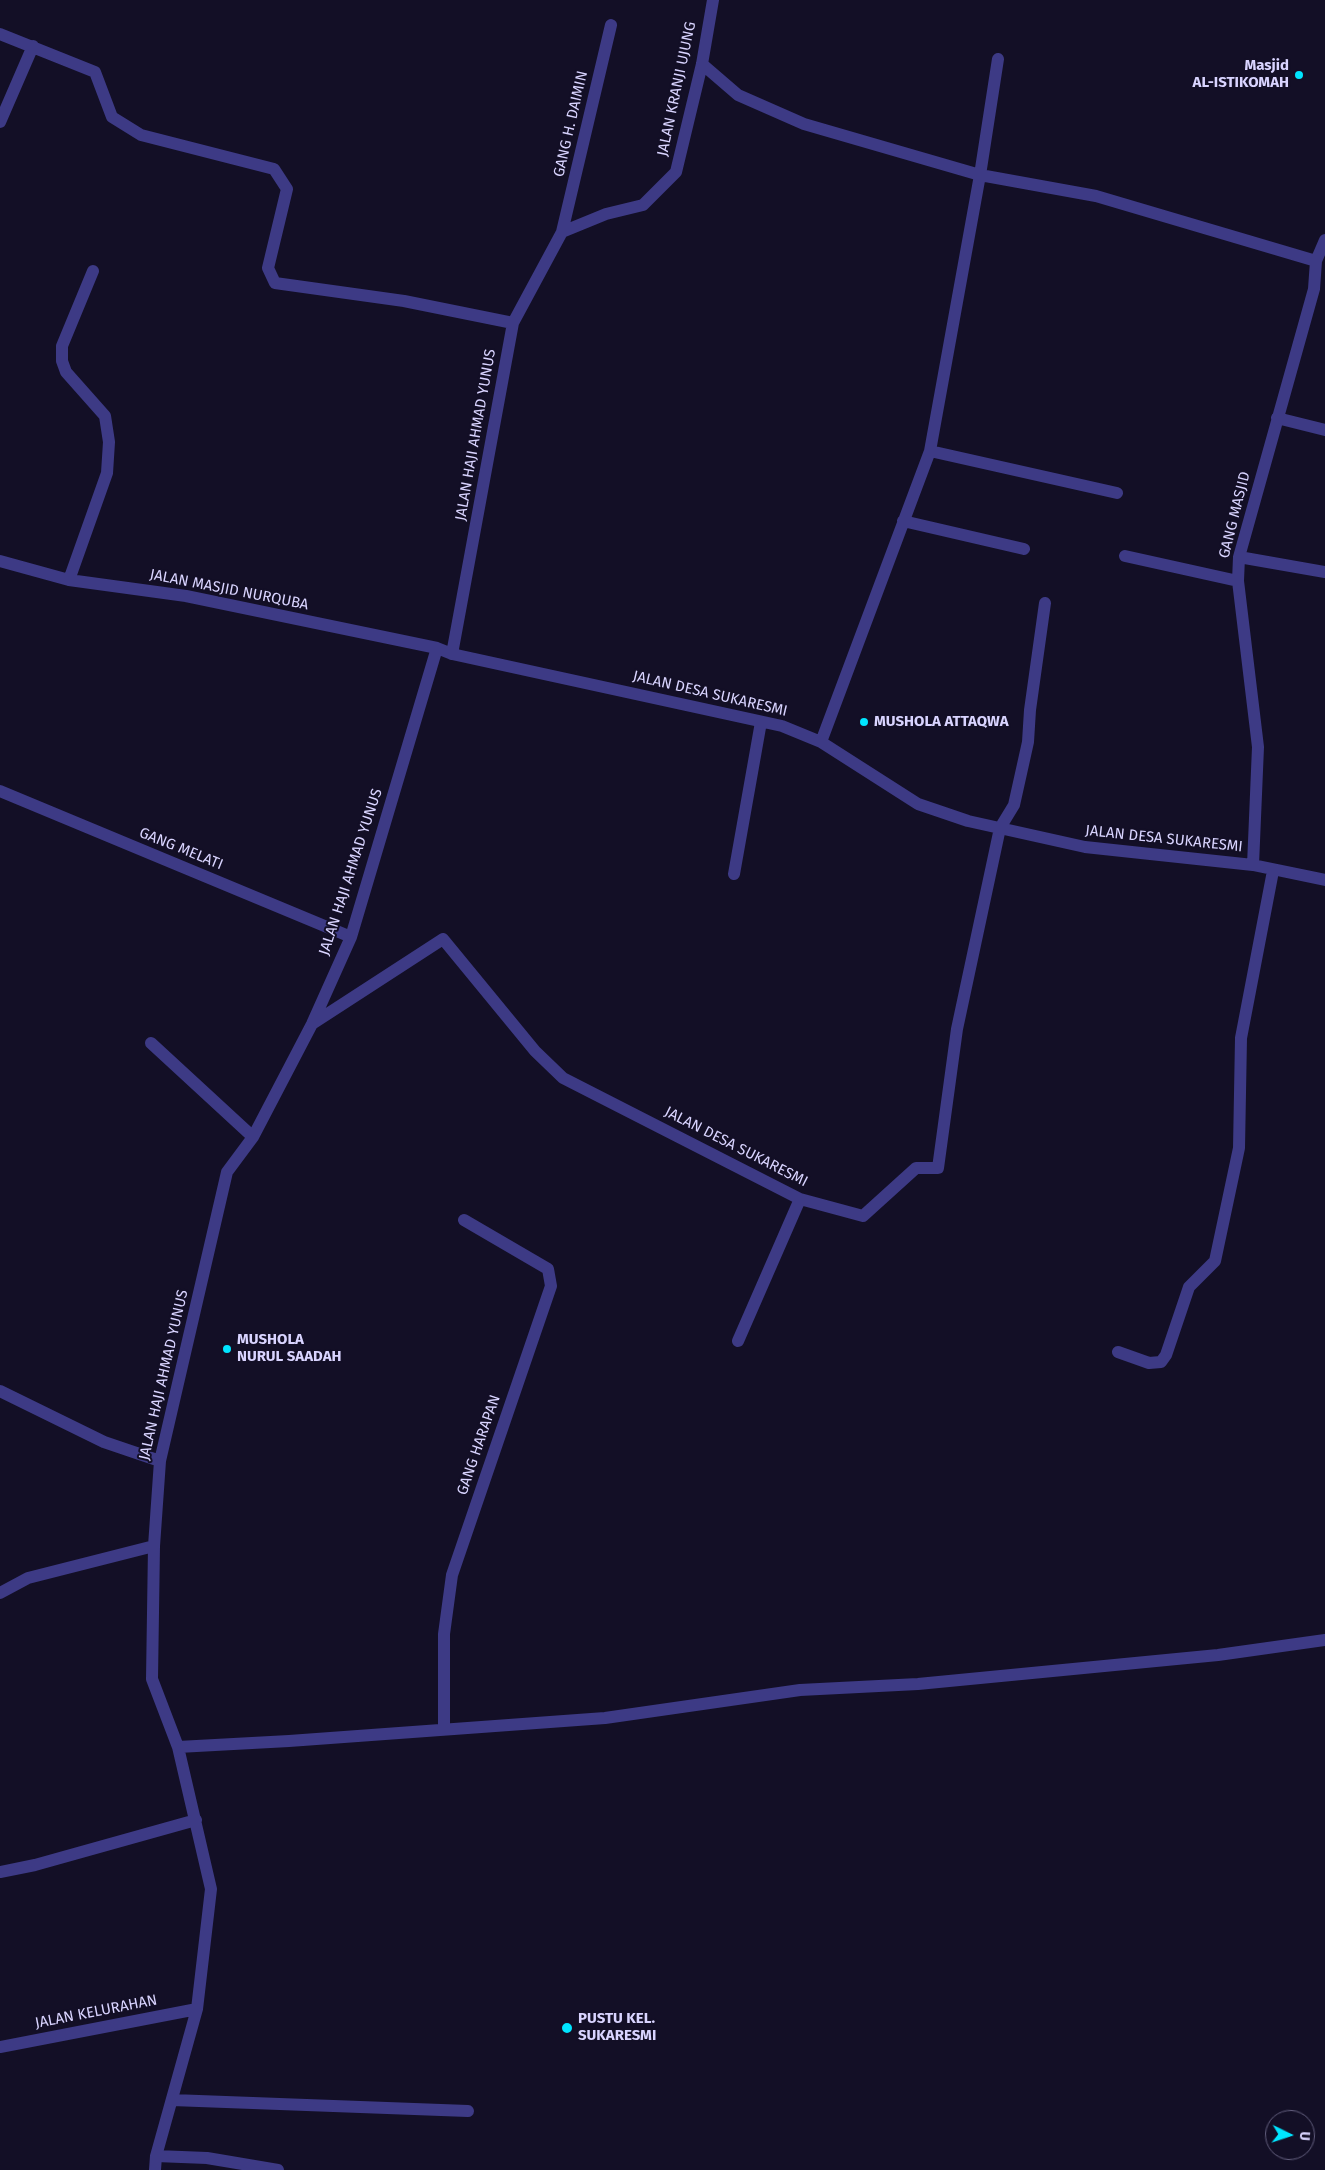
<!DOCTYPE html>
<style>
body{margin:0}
#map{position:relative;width:1325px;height:2170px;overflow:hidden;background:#130f26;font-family:"Fira Sans",sans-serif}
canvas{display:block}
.north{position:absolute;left:1265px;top:2110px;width:50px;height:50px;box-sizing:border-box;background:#130f26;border:1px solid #625e7d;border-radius:50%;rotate:94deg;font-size:14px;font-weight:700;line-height:20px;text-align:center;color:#d9d4ff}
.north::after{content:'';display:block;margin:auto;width:18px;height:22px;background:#00e5ff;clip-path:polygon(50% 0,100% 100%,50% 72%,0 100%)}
</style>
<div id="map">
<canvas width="1325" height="2170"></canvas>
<div class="north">U</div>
</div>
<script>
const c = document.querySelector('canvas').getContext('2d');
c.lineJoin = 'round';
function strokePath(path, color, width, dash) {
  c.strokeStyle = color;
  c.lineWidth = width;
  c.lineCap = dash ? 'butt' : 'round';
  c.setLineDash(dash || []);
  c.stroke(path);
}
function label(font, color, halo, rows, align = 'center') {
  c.font = font + ' "Fira Sans",sans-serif';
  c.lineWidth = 4;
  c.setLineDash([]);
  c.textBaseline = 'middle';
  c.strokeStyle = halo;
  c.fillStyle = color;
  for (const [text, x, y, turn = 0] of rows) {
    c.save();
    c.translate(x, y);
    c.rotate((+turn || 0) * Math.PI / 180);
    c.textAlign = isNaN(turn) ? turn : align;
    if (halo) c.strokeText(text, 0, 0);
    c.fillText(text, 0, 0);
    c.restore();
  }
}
const minor = new Path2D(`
 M 0,34 L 95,72 L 112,117 L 141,135 L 274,169 L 287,189 L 268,268 L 275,283 L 404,301 L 513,323
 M 702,64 L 738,95 L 804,124 L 980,175 L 1096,196 L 1316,261
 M 0,122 L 33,46
 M 562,232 L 606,214 L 643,205 L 676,172 L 702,64 L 713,0
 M 1277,418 L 1325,430
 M 930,451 L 1117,493
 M 903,521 L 1024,549
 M 1125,556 L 1238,581
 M 1239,557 L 1325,572
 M 0,561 L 69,580 L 186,596 L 437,648 L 452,654 L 782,726 L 821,742 L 918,804 L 968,821 L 1085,847 L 1253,865 L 1325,880
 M 69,580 L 107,473 L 109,442 L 105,416 L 66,372 L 62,361 L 62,346 L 93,271
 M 452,654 L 513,323 L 562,232 L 611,25
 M 821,742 L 930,451 L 980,175 L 998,59
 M 0,791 L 351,937
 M 1253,865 L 1258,747 L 1238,581 L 1239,557 L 1314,289 L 1316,261 L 1325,240
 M 734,874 L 761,722
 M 312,1024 L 443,939 L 535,1051 L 563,1078 L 800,1199 L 863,1216 L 916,1168 L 938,1168 L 957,1029 L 1000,828 L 1014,805 L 1028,742 L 1030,710 L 1045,603
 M 151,1043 L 253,1137
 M 738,1341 L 800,1199
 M 1118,1352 L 1149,1363 L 1161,1362 L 1166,1355 L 1189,1287 L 1215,1261 L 1239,1148 L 1241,1038 L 1273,871
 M 0,1391 L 104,1442 L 160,1461
 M 0,1593 L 28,1578 L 154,1546
 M 444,1729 L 444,1634 L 452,1575 L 551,1286 L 548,1269 L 464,1220
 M 178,1747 L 289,1741 L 605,1718 L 800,1690 L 918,1684 L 1218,1655 L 1325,1640
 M 0,1872 L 35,1865 L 196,1820
 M 0,2047 L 197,2009
 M 172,2100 L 468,2111
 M 156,2156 L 207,2158 L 278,2170
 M 155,2170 L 156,2156 L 197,2009 L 211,1889 L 178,1747 L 152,1679 L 154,1546 L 160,1461 L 227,1172 L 253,1137 L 312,1024 L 351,937 L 437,648`);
const markers = [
 [1299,75,5,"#00e5ff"],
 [864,722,5,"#00e5ff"],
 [227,1349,5,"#00e5ff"],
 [567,2028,6,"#00e5ff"]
];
const poiNames = [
 ["Masjid",1289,66,"right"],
 ["AL-ISTIKOMAH",1289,83,"right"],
 ["MUSHOLA ATTAQWA",874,722],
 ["MUSHOLA",237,1340],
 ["NURUL SAADAH",237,1357],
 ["PUSTU KEL.",578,2019],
 ["SUKARESMI",578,2036]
];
const streetNames = [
 ["JALAN KRANJI UJUNG",677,89,-78],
 ["GANG H. DAIMIN",571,124,-77],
 ["JALAN HAJI AHMAD YUNUS",476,435,-80],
 ["GANG MASJID",1235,515,-76],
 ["JALAN MASJID NURQUBA",229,590,11],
 ["JALAN DESA SUKARESMI",710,694,13],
 ["JALAN DESA SUKARESMI",1164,839,6],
 ["GANG MELATI",181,849,22],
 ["JALAN HAJI AHMAD YUNUS",351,872,-72],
 ["JALAN DESA SUKARESMI",736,1147,27],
 ["JALAN HAJI AHMAD YUNUS",164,1375,-77],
 ["GANG HARAPAN",479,1445,-71],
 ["JALAN KELURAHAN",96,2012,-11]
];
strokePath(minor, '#3d3a85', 12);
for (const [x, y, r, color] of markers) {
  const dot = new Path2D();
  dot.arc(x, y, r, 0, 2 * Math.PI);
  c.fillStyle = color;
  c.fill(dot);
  strokePath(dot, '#130f26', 2);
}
label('bold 15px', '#d9d4ff', '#130f26', poiNames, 'left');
label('15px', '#d9d4ff', '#130f26', streetNames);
</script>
